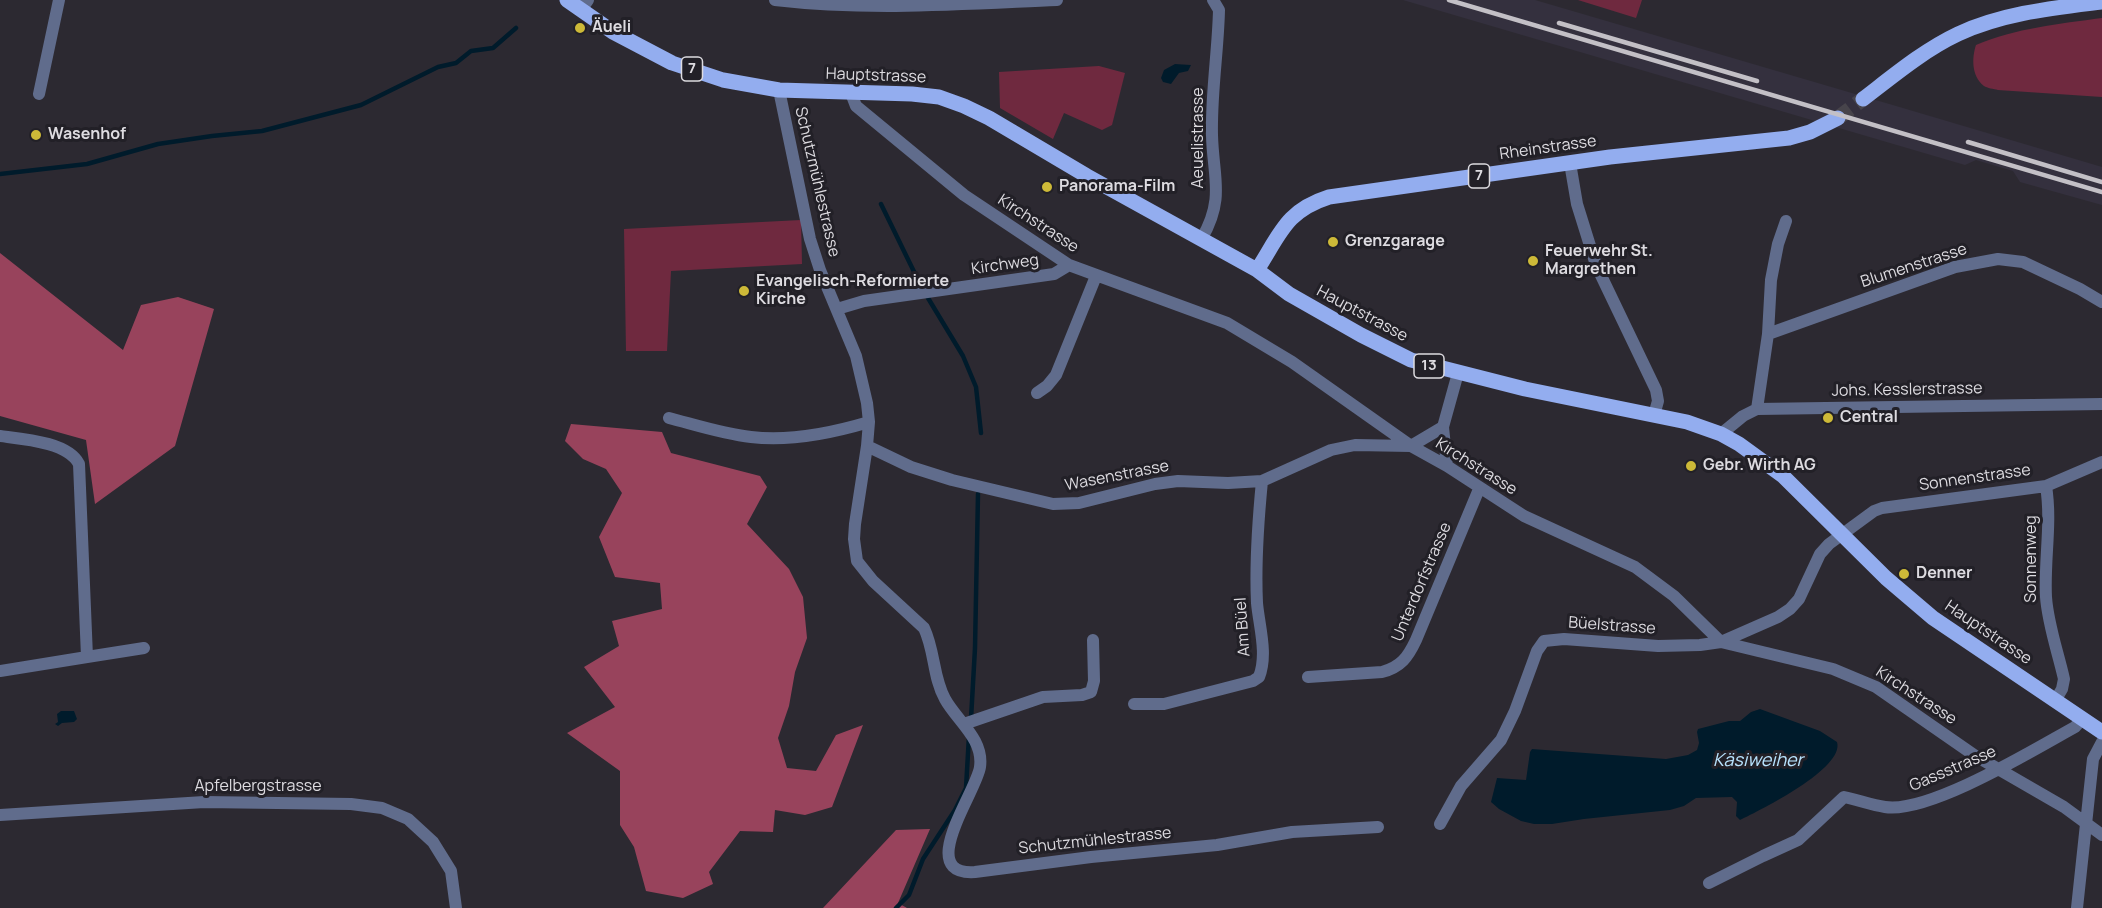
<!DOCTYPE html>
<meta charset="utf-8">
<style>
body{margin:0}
canvas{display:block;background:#2c2931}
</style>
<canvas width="2102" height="908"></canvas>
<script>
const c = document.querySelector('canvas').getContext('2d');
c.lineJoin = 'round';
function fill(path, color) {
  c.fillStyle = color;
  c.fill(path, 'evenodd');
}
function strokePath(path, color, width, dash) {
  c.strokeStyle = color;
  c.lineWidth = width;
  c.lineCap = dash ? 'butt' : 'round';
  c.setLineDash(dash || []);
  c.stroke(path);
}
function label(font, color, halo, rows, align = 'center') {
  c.font = font + ' Manrope,sans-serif';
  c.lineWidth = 6;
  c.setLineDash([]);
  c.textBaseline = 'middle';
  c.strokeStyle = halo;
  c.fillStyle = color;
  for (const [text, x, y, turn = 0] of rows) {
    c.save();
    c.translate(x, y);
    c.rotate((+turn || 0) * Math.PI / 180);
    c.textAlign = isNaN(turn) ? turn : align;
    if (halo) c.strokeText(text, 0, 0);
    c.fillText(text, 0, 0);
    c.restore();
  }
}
const built = new Path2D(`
 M 1403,0 L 1535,0 L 1896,106 L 2102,167 L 2102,205 L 2020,182 L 2013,171 L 1976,160 L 1965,165 Z`);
const green = new Path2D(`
 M 1578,0 L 1642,0 L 1636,18 Z
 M 2102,18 L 2102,97 L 1998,90 C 1994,89 1987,88 1984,86 C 1971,76 1972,57 1976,45 C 2016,28 2059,24 2102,18 Z
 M 1099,66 L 1125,73 L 1112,125 L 1102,130 L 1064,113 L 1053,139 L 1000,108 L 999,72 Z
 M 801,220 L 802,264 L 671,271 L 667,351 L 626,351 L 624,229 Z`);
const forest = new Path2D(`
 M 0,253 L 123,350 L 141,305 L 178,297 L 214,309 L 175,446 L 95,504 L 86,440 L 0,416 Z
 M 571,424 L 662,432 L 671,453 L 760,476 L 767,487 L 747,524 L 789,569 L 803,597 L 807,638 L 795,672 L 789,706 L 778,738 L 787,768 L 816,771 L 836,735 L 863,725 L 832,807 L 805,815 L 775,810 L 773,832 L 740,831 L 709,872 L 713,884 L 683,898 L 646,891 L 634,847 L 620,825 L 620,771 L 567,733 L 615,707 L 584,667 L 619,646 L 612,621 L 662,609 L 660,583 L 615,577 L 599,537 L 622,493 L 606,469 L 583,459 L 565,441 Z
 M 930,829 L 898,903 L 907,908 L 823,908 L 896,830 Z`);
const water = new Path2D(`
 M 1175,64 L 1191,65 L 1188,71 L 1179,73 L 1171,84 L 1163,82 L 1161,78 L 1164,70 Z
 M 1760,709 L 1820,731 L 1837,742 C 1845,768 1761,810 1740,820 L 1736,816 L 1737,802 L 1732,797 L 1696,798 L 1684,806 L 1670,810 L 1584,819 L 1552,824 L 1534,824 L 1521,821 L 1499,809 L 1491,802 L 1497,778 L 1526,780 L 1530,752 L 1532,749 L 1666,759 L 1688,755 L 1697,750 L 1699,743 L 1697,732 L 1698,729 L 1729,721 L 1740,721 L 1751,712 Z
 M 61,711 L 74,711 L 77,719 L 74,722 L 62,723 L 58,726 L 55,724 L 58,722 L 57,714 Z`);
const stream = new Path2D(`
 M 0,174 L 87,164 L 158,144 L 212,136 L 262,131 L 361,105 L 438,67 L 456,63 L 471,51 L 493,48 L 516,28
 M 881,204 L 920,284
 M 928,298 L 963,356 L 976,387 L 981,433
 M 971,719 L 975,648 L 978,494
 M 896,908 L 909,895 L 923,859 L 955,810 L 966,788 L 969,736`);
const primaryTunnel = new Path2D(`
 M 1838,118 L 1863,99`);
const street = new Path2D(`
 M 775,0 C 869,11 963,4 1057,0
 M 581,10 L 588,0
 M 779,90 L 810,239 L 820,270 L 856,356 L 867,403 L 869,422 L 867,446 L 855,524 L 854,539 L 857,561 L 873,581 L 924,628 C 935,651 933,678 945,699 C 957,721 984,739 980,767 C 977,791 914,876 975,872 L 1091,857 L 1217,845 L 1292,832 L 1378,827
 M 851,93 L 856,106 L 964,195 L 1069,265 L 1227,323 L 1292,362 L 1411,446 L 1447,466 L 1524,516 L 1635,567 L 1674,596 L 1721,642 L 1833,669 L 1876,687 L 1974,755 L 2064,807 L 2102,835
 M 39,94 L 59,0
 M 1570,163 L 1577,204 L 1596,265 L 1656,390 L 1658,401 L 1654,415
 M 1202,238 C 1225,198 1213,177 1212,135 C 1211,93 1218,52 1219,10 L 1213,0
 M 837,309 L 864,301 L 1054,274 L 1069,265
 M 1768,334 L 1955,267 L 1998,259 L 2023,262 L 2080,289 L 2102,302
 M 1037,393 L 1047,386 L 1056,375 L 1096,276
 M 1757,409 L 1768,334 L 1771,280 L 1778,244 L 1786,221
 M 669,418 C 696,425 723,434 751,437 C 790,442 832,433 869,422
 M 1721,434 L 1743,416 L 1757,409 L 2102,404
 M 0,436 C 23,439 68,442 79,464 L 87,657 L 0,671
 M 867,446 L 911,467 L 952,480 L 1053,504 L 1079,503 L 1155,484 L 1178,481 L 1228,483 L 1262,481 L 1331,450 L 1355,445 L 1411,446 L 1443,427
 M 1447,466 L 1443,427 L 1458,373
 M 2046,486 C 2052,523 2044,560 2046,597 C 2048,625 2058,652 2064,679 L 2062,689 L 2055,701
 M 87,657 L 144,648
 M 1308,677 L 1382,672 C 1401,667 1408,657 1416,640 L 1479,489
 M 1134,704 L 1164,704 L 1253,681 L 1259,677 C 1268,654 1259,626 1257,603 C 1255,562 1258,522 1262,481
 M 964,724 L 1043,697 L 1082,695 L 1091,692 L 1094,681 L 1093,640
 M 0,815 L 204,802 L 351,804 L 382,808 L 408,819 L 433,842 L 451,871 L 456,908
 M 1440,824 L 1461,786 L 1501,740 L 1515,711 L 1537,651 L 1544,641 L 1564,639 L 1658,646 L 1700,645 L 1721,642 L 1778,617 L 1790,609 L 1799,599 L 1820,554 L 1829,544 L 1874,511 L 1882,508 L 2046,486 L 2102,462
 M 1709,883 L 1763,856 L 1798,840 L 1844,797 C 1858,800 1872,805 1885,807 C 1929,814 2035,749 2075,727 L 2082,719
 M 2077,908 L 2093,759 L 2102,742`);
const primary = new Path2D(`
 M 567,0 L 613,32 L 672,63 L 723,80 L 779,90 L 912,94 L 939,97 L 964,106 L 989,118 L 1087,176 L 1257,270 L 1289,294 L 1361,335 L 1411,360 L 1525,389 L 1687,422 L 1721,434 L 1739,444 L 1783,476 L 1886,578 L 1933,618 L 2102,732
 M 1863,99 C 1893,76 1924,50 1958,34 C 2003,13 2054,8 2102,2
 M 1257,270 C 1280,235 1285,211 1329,197 L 1610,157 L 1789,138 L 1810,132 L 1838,118`);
const rail = new Path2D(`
 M 1449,0 L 2102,192
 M 1559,23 L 1757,81
 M 1968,142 L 2102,182`);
const markers = [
 [580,28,6,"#cdb938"],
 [36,135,6,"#cdb938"],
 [1047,187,6,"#cdb938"],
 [1333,242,6,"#cdb938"],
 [1533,261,6,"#cdb938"],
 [744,291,6,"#cdb938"],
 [1828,418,6,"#cdb938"],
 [1691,466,6,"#cdb938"],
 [1904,574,6,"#cdb938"]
];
const shields = [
 [692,69,21],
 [1479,176,21],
 [1429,366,30]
];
const shieldNames = [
 ["7",692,69],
 ["7",1479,176],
 ["13",1429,366]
];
const poiNames = [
 ["Äueli",592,28],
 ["Wasenhof",48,135],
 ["Panorama-Film",1059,187],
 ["Grenzgarage",1345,242],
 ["Feuerwehr St.",1545,252],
 ["Margrethen",1545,270],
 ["Evangelisch-Reformierte",756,282],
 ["Kirche",756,300],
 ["Central",1840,418],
 ["Gebr. Wirth AG",1703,466],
 ["Denner",1916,574]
];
const streetNames = [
 ["Hauptstrasse",876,76,2],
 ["Aeuelistrasse",1199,138,-90],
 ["Rheinstrasse",1548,148,-8],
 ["Schutzmühlestrasse",817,182,77],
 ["Kirchstrasse",1038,224,33],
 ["Kirchweg",1005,265,-8],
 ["Blumenstrasse",1914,266,-18],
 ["Hauptstrasse",1362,314,28],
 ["Johs. Kesslerstrasse",1907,390,-1],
 ["Kirchstrasse",1476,467,32],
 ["Wasenstrasse",1117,476,-11],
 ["Sonnenstrasse",1975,478,-8],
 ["Sonnenweg",2032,559,-90],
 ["Unterdorfstrasse",1422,582,-67],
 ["Büelstrasse",1612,626,4],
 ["Am Büel",1243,627,-94],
 ["Hauptstrasse",1988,633,34],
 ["Kirchstrasse",1916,696,33],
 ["Gassstrasse",1953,769,-23],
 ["Apfelbergstrasse",258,787],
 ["Schutzmühlestrasse",1095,841,-6]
];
const waterNames = [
 ["Käsiweiher",1758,761]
];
fill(built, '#34303e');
fill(green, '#6f293f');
fill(forest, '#98435c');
fill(water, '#001b2b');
strokePath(stream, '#001b2b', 4.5);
strokePath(primaryTunnel, '#47444b', 15, [15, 8]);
strokePath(street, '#606c8c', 12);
strokePath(primary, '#93adef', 15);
strokePath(rail, '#c3c0c6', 4.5);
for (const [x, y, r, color] of markers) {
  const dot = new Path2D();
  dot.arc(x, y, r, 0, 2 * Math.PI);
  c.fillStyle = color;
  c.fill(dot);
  strokePath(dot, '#222027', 2);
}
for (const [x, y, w] of shields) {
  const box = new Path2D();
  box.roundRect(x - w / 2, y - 12, w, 24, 4.5);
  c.fillStyle = '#222027';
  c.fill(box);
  strokePath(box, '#dddbe0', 1.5);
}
label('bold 15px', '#dddbe0', null, shieldNames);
label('bold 16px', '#dddbe0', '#222027', poiNames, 'left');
label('16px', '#dddbe0', '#222027', streetNames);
label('italic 18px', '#b8e3fe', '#222027', waterNames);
</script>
